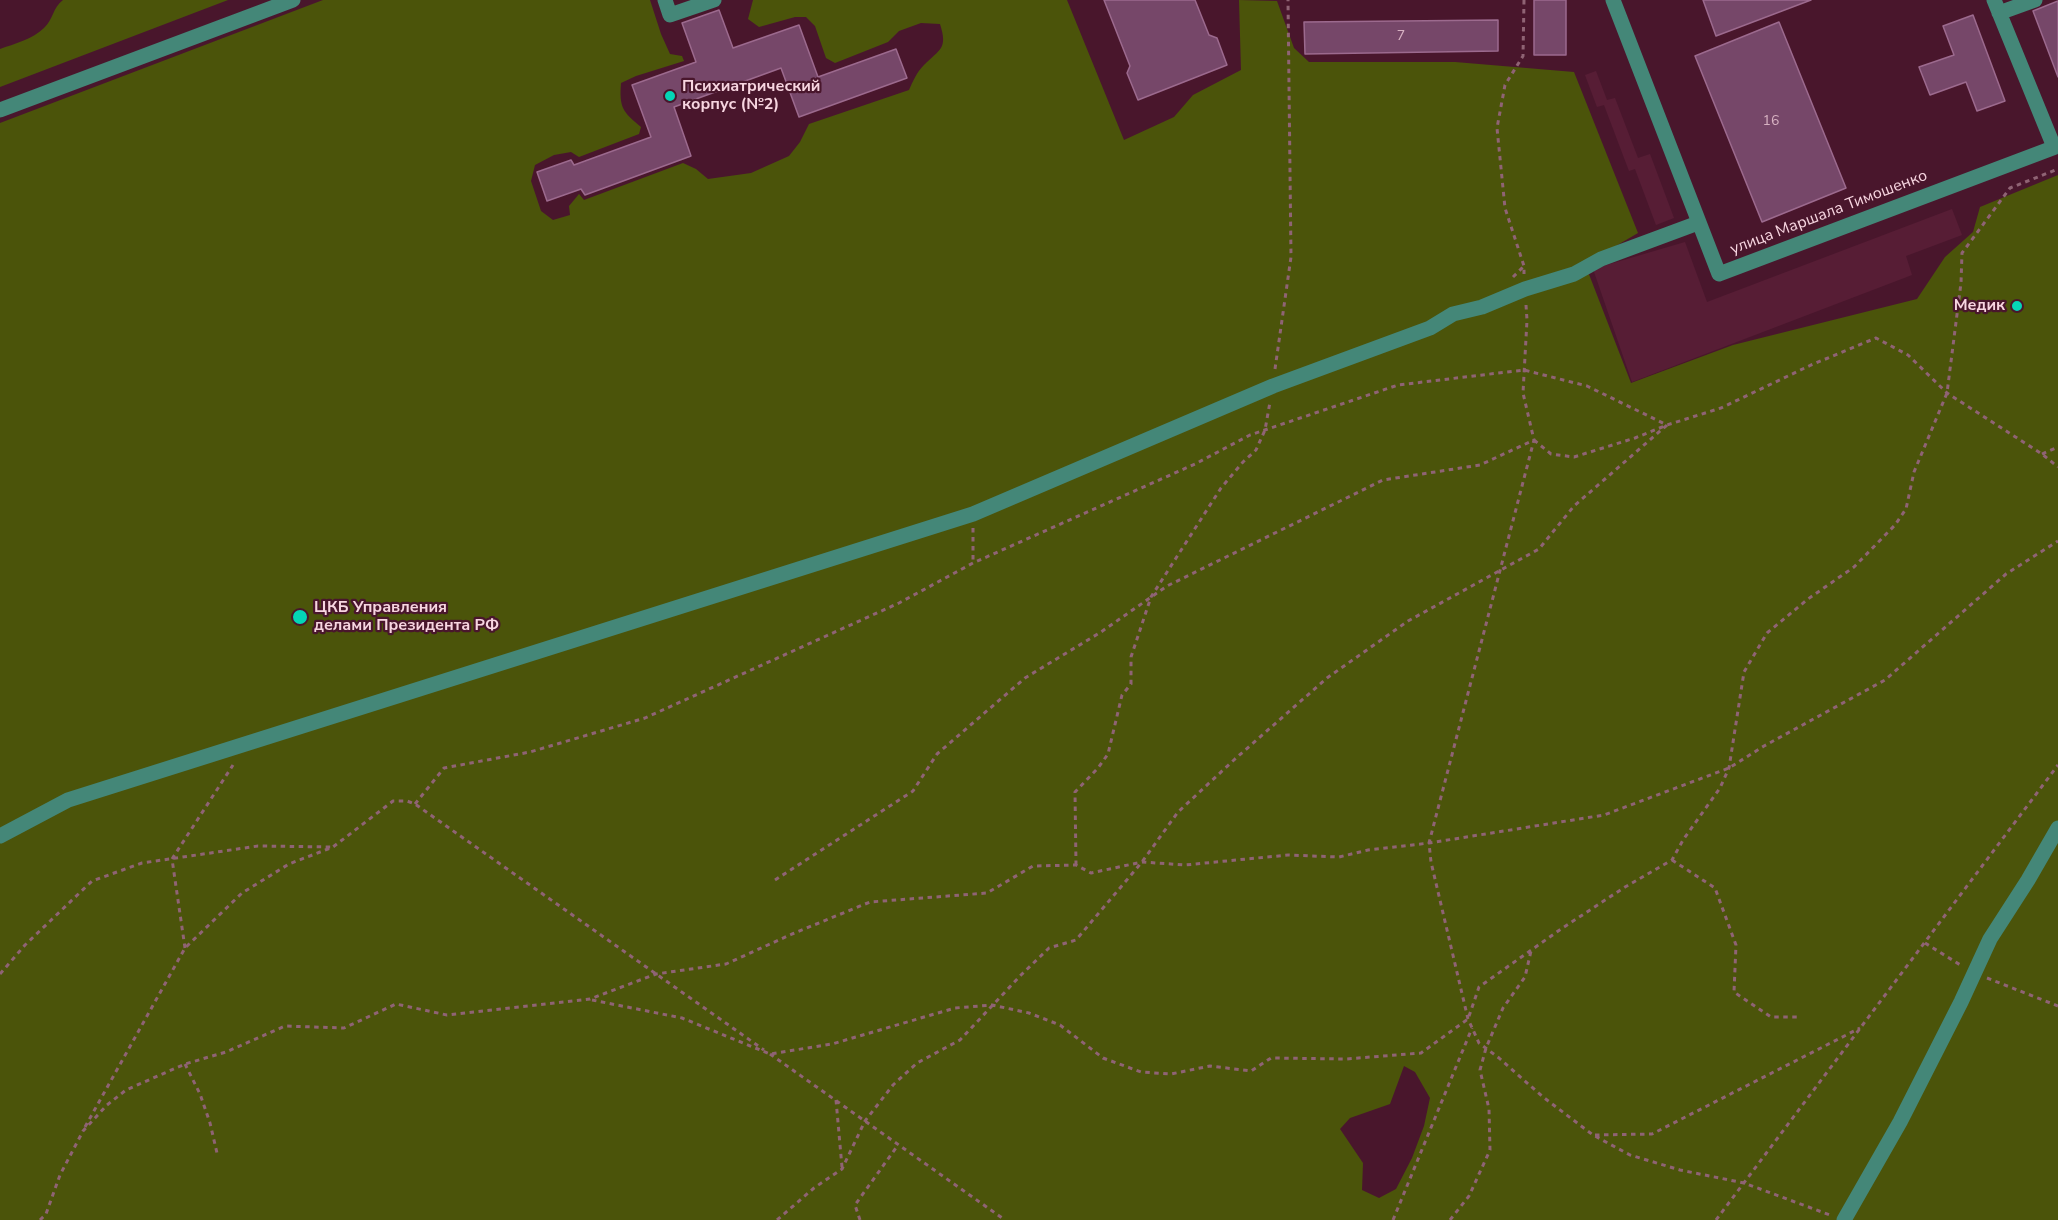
<!DOCTYPE html>
<meta charset="utf-8">
<style>
body{margin:0}
canvas{display:block;background:#49162c}
</style>
<canvas width="2058" height="1220"></canvas>
<script>
const c = document.querySelector('canvas').getContext('2d');
c.lineJoin = 'round';
function fill(path, color) {
  c.fillStyle = color;
  c.fill(path, 'evenodd');
}
function strokePath(path, color, width, dash) {
  c.strokeStyle = color;
  c.lineWidth = width;
  c.lineCap = dash ? 'butt' : 'round';
  c.setLineDash(dash || []);
  c.stroke(path);
}
function label(font, color, halo, rows, align = 'center') {
  c.font = font + ' "Nunito Sans",sans-serif';
  c.lineWidth = 4.5;
  c.setLineDash([]);
  c.textBaseline = 'middle';
  c.strokeStyle = halo;
  c.fillStyle = color;
  for (const [text, x, y, turn = 0] of rows) {
    c.save();
    c.translate(x, y);
    c.rotate((+turn || 0) * Math.PI / 180);
    c.textAlign = isNaN(turn) ? turn : align;
    if (halo) c.strokeText(text, 0, 0);
    c.fillText(text, 0, 0);
    c.restore();
  }
}
const built = new Path2D(`
 M 1596,71 L 1607,100 L 1615,98 L 1638,158 L 1650,154 L 1674,218 L 1656,225 L 1635,169 L 1629,171 L 1604,105 L 1597,107 L 1585,75 Z
 M 1952,209 L 1962,235 L 1906,256 L 1912,275 L 1632,382 L 1593,269 L 1685,242 L 1707,302 Z`);
const green = new Path2D(`
 M 63,0 L 228,0 L 0,87 L 0,49 C 14,44 33,39 44,28 C 53,20 53,7 63,0 Z
 M 323,0 L 650,0 L 661,34 L 670,54 L 682,56 L 684,61 L 636,76 L 621,83 C 619,108 623,112 641,127 L 639,134 L 579,157 L 571,152 L 554,155 L 535,165 L 531,181 L 541,211 L 553,220 L 570,215 L 569,206 L 579,194 L 584,200 L 683,163 L 696,169 L 708,179 L 751,173 L 789,156 L 800,142 L 809,124 L 909,90 C 913,81 917,72 924,65 C 940,49 948,49 940,24 L 921,23 L 899,31 L 888,42 L 835,63 L 826,58 L 815,26 L 806,17 L 795,17 L 759,27 L 748,19 L 753,0 L 1067,0 L 1124,140 L 1174,117 L 1193,95 L 1241,70 L 1239,0 L 1277,1 L 1294,48 L 1309,62 L 1455,62 L 1574,72 L 1638,233 L 1585,264 L 1631,383 L 1733,345 L 1917,299 L 1945,257 L 1973,232 L 1980,207 L 2058,175 L 2058,1220 L 0,1220 L 0,123 ZM 1404,1066 L 1415,1072 L 1430,1098 L 1424,1126 L 1412,1158 L 1396,1189 L 1379,1198 L 1362,1190 L 1363,1163 L 1340,1129 L 1350,1118 L 1390,1104 Z`);
const building = new Path2D(`
 M 1104,0 L 1195,0 L 1209,35 L 1217,38 L 1227,65 L 1138,100 L 1127,73 L 1130,66 Z
 M 1534,0 L 1566,0 L 1566,55 L 1534,55 Z
 M 1703,0 L 1811,0 L 1716,36 Z
 M 2058,1 L 2058,77 L 2033,11 Z
 M 719,10 L 733,48 L 799,25 L 818,77 L 896,49 L 907,78 L 799,117 L 781,68 L 674,107 L 691,156 L 585,195 L 581,189 L 547,201 L 537,172 L 571,160 L 574,165 L 651,137 L 632,85 L 696,62 L 682,23 Z
 M 1973,15 L 2005,101 L 1977,111 L 1966,82 L 1930,95 L 1919,67 L 1954,55 L 1943,26 Z
 M 1498,20 L 1498,51 L 1305,54 L 1304,22 Z
 M 1779,22 L 1846,188 L 1762,222 L 1695,56 Z`);
const path = new Path2D(`
 M 1524,0 L 1523,56 L 1505,85 L 1497,128 L 1505,208 L 1524,266 L 1524,274
 M 1513,277 L 1524,266
 M 1526,305 L 1527,320 L 1523,393 L 1534,440 L 1429,843 L 1431,862 L 1468,1019 L 1479,1043 L 1499,1058 L 1543,1097 L 1593,1135 L 1630,1155 L 1680,1170 L 1744,1183 L 1830,1215
 M 1275,369 L 1291,257 L 1288,0
 M 1534,440 L 1551,454 L 1574,457 L 1635,438 L 1667,425 L 1721,408 L 1811,365 L 1876,338 L 1908,355 L 1947,393 L 2042,454 L 2058,467
 M 2042,454 L 2058,447
 M 973,528 L 973,563
 M 415,804 L 444,768 L 530,752 L 645,718 L 899,603 L 973,563 L 1195,464 L 1250,435 L 1398,385 L 1524,370 L 1587,386 L 1667,425 L 1574,506 L 1539,549 L 1408,621 L 1327,678 L 1235,759 L 1178,812 L 1142,862 L 1076,940 L 1049,948 L 1021,975 L 960,1040 L 917,1063 L 893,1085 L 865,1121 L 842,1169 L 814,1188 L 777,1220
 M 1672,860 L 1715,888 L 1736,945 L 1734,992 L 1771,1017 L 1801,1017
 M 1076,865 L 1075,792 L 1098,768 L 1108,754 L 1122,695 L 1131,684 L 1131,657 L 1151,597 L 1221,488 L 1243,462 L 1256,450 L 1265,430 L 1270,402
 M 775,880 L 913,791 L 937,754 L 1025,678 L 1101,632 L 1167,586 L 1383,480 L 1480,465 L 1534,440
 M 1925,943 L 1962,966
 M 185,948 L 172,859 L 233,765
 M 0,974 L 25,945 L 92,881 L 142,863 L 258,846 L 332,847
 M 1987,978 L 2058,1006
 M 592,1000 L 682,1018 L 770,1054 L 832,1044 L 955,1008 L 992,1005 L 1029,1013 L 1060,1025 L 1103,1058 L 1141,1072 L 1171,1074 L 1210,1066 L 1251,1071 L 1271,1058 L 1346,1059 L 1421,1053 L 1468,1019 L 1479,987 L 1561,929 L 1625,887 L 1672,860 L 1683,840 L 1720,788 L 1729,768 L 1744,672 L 1767,633 L 1808,599 L 1854,567 L 1895,525 L 1906,509 L 1914,472 L 1947,393 L 1961,283 L 1962,253 L 2010,188 L 2058,169
 M 770,1054 L 1005,1220
 M 185,1064 L 200,1094 L 210,1123 L 217,1153
 M 836,1100 L 842,1167
 M 85,1127 L 185,948 L 242,893 L 289,864 L 333,847 L 393,801 L 407,801 L 415,804 L 764,1050
 M 1595,1135 L 1652,1134 L 1860,1028
 M 40,1220 L 46,1214 L 60,1175 L 83,1131 L 107,1105 L 126,1090 L 185,1064 L 226,1052 L 285,1026 L 344,1028 L 396,1004 L 447,1015 L 590,999 L 656,974 L 726,964 L 792,934 L 870,902 L 987,893 L 1033,866 L 1076,865 L 1091,873 L 1142,862 L 1185,865 L 1288,855 L 1339,857 L 1368,850 L 1429,843 L 1604,815 L 1729,768 L 1764,746 L 1885,680 L 2006,574 L 2058,541
 M 860,1220 L 855,1205 L 898,1145
 M 1393,1220 L 1472,1028
 M 1450,1220 L 1469,1196 L 1490,1150 L 1489,1109 L 1480,1070 L 1486,1048 L 1503,1008 L 1525,977 L 1531,951
 M 1716,1220 L 2058,765`);
const minor = new Path2D(`
 M 665,0 L 670,15 L 714,0
 M 1613,0 L 1719,274 L 2058,146
 M 1994,0 L 2054,147
 M 1999,13 L 2035,0
 M 0,110 L 293,0
 M 0,836 L 68,800 L 973,514 L 1273,386 L 1430,328 L 1453,314 L 1482,307 L 1525,289 L 1574,274 L 1601,259 L 1698,223
 M 1844,1220 L 1900,1122 L 1961,1002 L 1990,939 L 2028,880 L 2058,828`);
const markers = [
 [670,96,6,"#05d5b6"],
 [2017,306,6,"#05d5b6"],
 [300,617,8,"#05d5b6"]
];
const numberNames = [
 ["7",1401,37],
 ["16",1771,122]
];
const poiNames = [
 ["Психиатрический",682,87],
 ["корпус (№2)",682,105],
 ["Медик",2005,306,"right"],
 ["ЦКБ Управления",314,608],
 ["делами Президента РФ",314,626]
];
const streetNames = [
 ["улица Маршала Тимошенко",1829,213,-21]
];
fill(built, '#571d35');
fill(green, '#4b540a');
fill(building, '#764769');
strokePath(building, '#9c6a8e', 1.5);
strokePath(path, '#8f6374', 3, [4.5, 4.5]);
strokePath(minor, '#448778', 15);
for (const [x, y, r, color] of markers) {
  const dot = new Path2D();
  dot.arc(x, y, r, 0, 2 * Math.PI);
  c.fillStyle = color;
  c.fill(dot);
  strokePath(dot, '#49162c', 2);
}
label('14px', '#d7b2c2', null, numberNames);
label('bold 16px', '#f7d5e0', '#49162c', poiNames, 'left');
label('16px', '#f7d5e0', '#49162c', streetNames);
</script>
